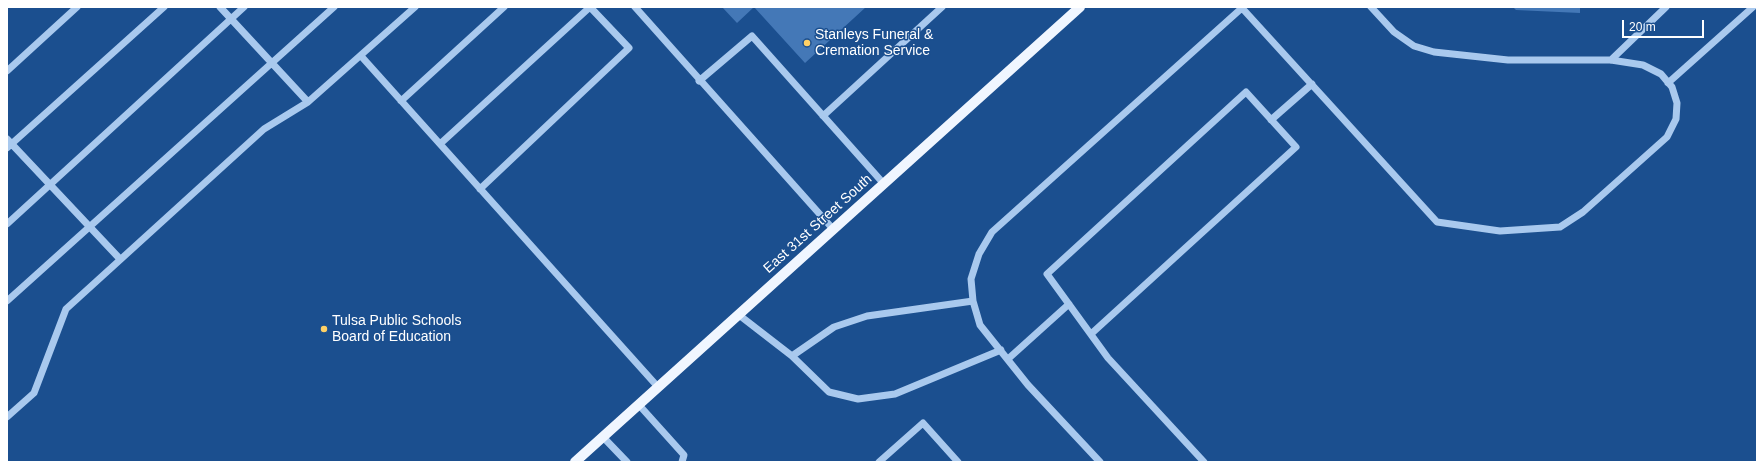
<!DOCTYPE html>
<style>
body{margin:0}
#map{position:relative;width:1764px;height:469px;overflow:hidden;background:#1b4f8f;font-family:Arial,sans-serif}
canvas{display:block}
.frame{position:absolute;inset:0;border:8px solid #fff;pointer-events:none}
.scale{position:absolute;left:1622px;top:20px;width:82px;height:18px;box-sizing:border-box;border:2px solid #fff;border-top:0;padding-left:5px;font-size:12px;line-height:14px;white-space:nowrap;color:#fff;-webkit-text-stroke:3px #1b4f8f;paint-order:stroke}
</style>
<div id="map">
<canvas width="1764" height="469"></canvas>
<div class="frame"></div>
<div class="scale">20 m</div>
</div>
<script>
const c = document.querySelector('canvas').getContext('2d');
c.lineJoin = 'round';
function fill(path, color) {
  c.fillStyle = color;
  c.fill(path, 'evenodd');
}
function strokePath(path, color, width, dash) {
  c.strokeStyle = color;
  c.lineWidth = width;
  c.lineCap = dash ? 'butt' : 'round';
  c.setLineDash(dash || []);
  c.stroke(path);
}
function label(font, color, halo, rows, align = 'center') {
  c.font = font + ' Arial,sans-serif';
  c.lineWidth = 3;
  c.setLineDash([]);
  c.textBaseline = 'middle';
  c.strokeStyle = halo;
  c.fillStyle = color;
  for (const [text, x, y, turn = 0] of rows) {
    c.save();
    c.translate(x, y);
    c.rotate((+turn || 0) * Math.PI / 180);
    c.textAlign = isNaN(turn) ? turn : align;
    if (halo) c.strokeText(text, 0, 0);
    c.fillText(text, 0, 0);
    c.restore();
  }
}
const building = new Path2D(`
 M 722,7 L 866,7 L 805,63 L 754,7 L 737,23 Z
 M 1513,7 L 1580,7 L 1580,13 L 1516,10 Z`);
const minor = new Path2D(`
 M 220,7 L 308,102
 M 635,7 L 833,229
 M 1242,8 L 1437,222 L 1500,231 L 1560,227 L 1583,212 L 1667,137 L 1676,119 L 1677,103 L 1672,87 L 1661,74 L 1643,65 L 1611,60 L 1508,60 L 1434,52 L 1414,46 L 1394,32 L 1371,7
 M 361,56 L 658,387
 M 1611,60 L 1666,7
 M 7,71 L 77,7
 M 699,81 L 752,36 L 884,184
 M 1668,83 L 1753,7
 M 401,101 L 504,7
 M 823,116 L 942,7
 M 1271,120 L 1312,84
 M 7,139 L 120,259
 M 440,144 L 590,7
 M 7,148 L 164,7
 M 480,189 L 629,48 L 590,7
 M 7,224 L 244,7
 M 7,301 L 334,7
 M 739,315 L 792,356 L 829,392 L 858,399 L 895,394 L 1001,350
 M 1091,334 L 1296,147 L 1246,92 L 1047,274 L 1108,358 L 1204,462
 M 792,356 L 834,327 L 867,316 L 973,301
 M 1008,359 L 1069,304
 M 639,405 L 684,455 L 682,462
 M 7,417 L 34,393 L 66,309 L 264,129 L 308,102 L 415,7
 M 603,437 L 627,462
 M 879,462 L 923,423 L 958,462
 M 1100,462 L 1028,385 L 980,325 L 973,301 L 971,279 L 979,254 L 992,232 L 1243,7`);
const major = new Path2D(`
 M 575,462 L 1080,7`);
const markers = [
 [807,43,4,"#ffd166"],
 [324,329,4,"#ffd166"]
];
const poiNames = [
 ["Stanleys Funeral &",815,35],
 ["Cremation Service",815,51],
 ["Tulsa Public Schools",332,321],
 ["Board of Education",332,337]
];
const streetNames = [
 ["East 31st Street South",818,224,-42]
];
fill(building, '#4478b7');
strokePath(minor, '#a9c9ee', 7);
strokePath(major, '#f0f6ff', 10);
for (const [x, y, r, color] of markers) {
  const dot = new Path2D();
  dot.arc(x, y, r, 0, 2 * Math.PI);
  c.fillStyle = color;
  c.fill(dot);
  strokePath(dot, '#1b4f8f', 1.5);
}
label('14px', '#fff', '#1b4f8f', poiNames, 'left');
label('14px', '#fff', '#1b4f8f', streetNames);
</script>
